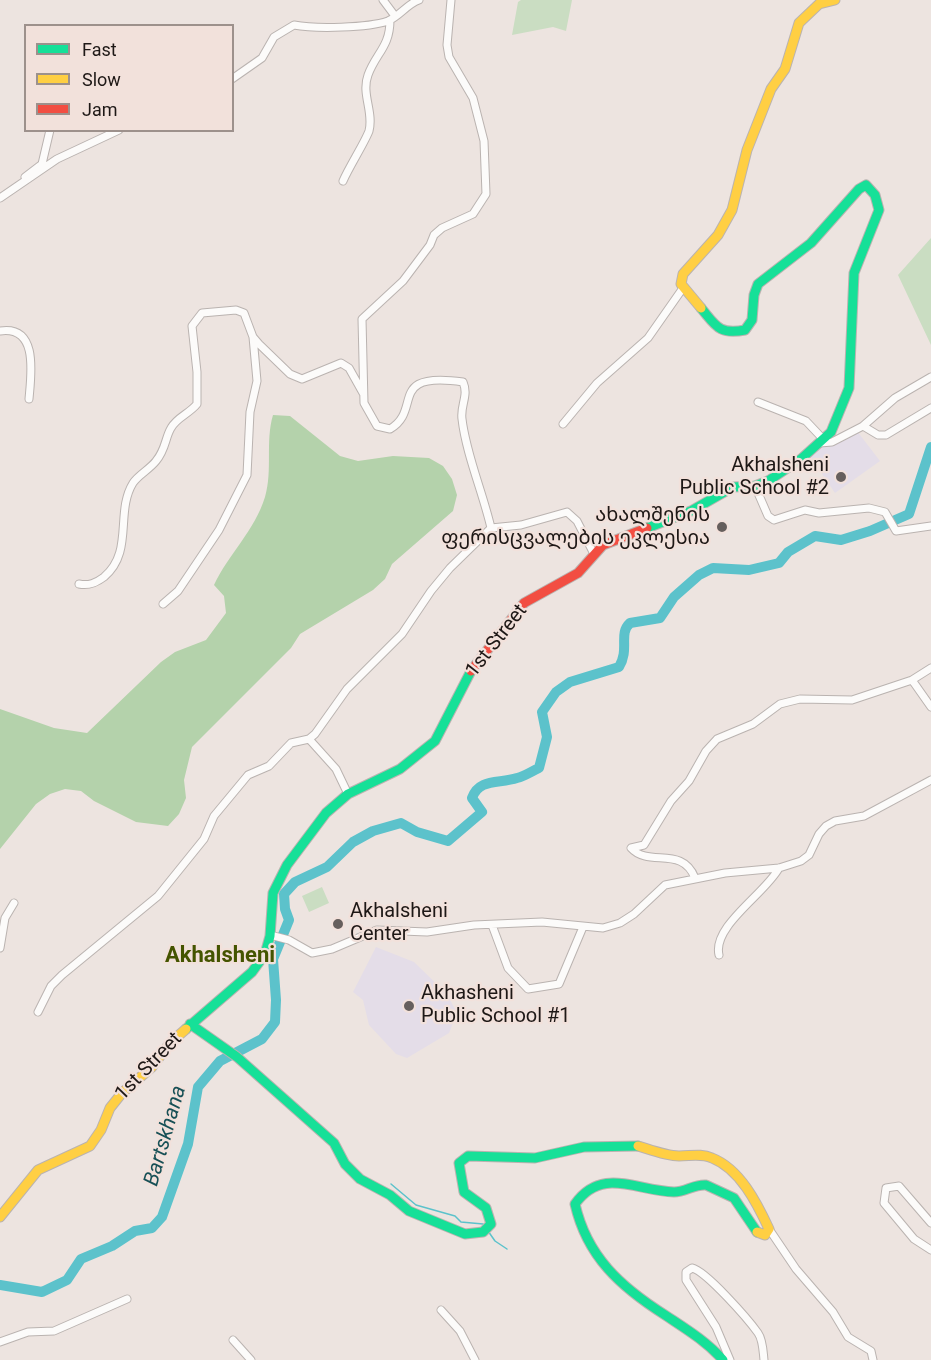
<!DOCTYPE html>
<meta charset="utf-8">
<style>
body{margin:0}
#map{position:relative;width:931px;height:1360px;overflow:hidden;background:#ede4e0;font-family:Roboto,sans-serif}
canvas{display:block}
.legend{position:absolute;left:24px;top:24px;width:210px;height:108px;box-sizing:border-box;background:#f2e1db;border:2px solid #9d918c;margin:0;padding:8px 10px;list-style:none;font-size:18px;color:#1e1816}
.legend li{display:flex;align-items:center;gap:12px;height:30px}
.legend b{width:30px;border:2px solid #9d918c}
</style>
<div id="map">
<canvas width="931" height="1360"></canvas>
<ul class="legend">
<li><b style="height:8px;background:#16e098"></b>Fast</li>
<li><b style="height:8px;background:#ffcf43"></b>Slow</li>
<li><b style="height:8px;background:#f24e42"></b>Jam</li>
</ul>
</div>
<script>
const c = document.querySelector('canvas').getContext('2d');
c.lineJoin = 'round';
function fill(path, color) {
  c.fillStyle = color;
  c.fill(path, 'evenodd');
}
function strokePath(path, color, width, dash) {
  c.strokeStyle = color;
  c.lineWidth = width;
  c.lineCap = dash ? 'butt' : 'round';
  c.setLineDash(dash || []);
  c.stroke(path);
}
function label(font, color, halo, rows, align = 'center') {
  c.font = font + ' Roboto,"Noto Sans Georgian",sans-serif';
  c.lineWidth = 4.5;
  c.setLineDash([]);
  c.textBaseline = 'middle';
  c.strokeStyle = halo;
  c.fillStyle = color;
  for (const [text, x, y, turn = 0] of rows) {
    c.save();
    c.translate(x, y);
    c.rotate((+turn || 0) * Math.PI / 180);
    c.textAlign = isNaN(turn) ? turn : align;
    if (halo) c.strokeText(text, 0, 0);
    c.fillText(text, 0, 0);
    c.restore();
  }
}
const education = new Path2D(`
 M 857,431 L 880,461 L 835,493 L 810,456 L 825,445 L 836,444 Z
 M 376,947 L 414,962 L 447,994 L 457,1013 L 449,1033 L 407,1058 L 396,1054 L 369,1025 L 363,1000 L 353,992 Z`);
const green = new Path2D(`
 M 521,0 L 572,0 L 566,31 L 553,27 L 512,35 L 518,2 Z
 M 931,238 L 931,345 L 898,275 Z
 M 322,887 L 329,903 L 309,912 L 302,896 Z`);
const forest = new Path2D(`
 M 273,415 L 290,416 L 340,456 L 358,461 L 393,456 L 429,458 L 443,466 L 452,479 L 457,495 L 453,511 L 392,564 L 385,579 L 373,590 L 300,634 L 291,648 L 192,747 L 184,780 L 186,798 L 179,814 L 168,826 L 136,822 L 94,801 L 81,791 L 65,789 L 50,794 L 36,804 L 0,849 L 0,709 L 54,728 L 87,733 L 161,662 L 175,652 L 206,640 L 226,613 L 224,596 L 214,585 C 228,555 255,530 265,497 C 273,470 265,442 273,415 Z`);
const stream = new Path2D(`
 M 391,1184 L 416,1205 L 455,1216 L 461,1222 L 483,1224
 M 488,1231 L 495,1241 L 507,1249`);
const river = new Path2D(`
 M 0,1285 L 42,1292 L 67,1280 L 81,1259 L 112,1246 L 135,1231 L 152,1228 L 162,1217 L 188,1144 L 198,1087 L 220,1061 L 262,1039 L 275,1022 L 276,1000 L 273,959 L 289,920 L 285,909 L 284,894 L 295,882 L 327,867 L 353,842 L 373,831 L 401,823 L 417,832 L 448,841 L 482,812 L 472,798 C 479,778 499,784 517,778 C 525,776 532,771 539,768 L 547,737 L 542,712 L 556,692 L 570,682 L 619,667 C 630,649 618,634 630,623 L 660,618 L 674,597 L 699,575 L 713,568 L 749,570 L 779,563 L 788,552 L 815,536 L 841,540 L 870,531 L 909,514 L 931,447`);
const street = new Path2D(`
 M 383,0 L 395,16
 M 451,0 L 447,45 L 449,57 L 473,98 L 484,141 L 486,194 L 473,214 L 442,228 L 434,235 L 430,245 L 403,281 L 362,319 L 364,403 L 377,426 L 390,429 C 423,410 386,371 463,382 C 469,396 460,405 462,419 C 466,454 483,493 491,528
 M 232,79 L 262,58 L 274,37 L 294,25 C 315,29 368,28 388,21 C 400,16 407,4 419,0
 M 25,177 L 42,164 L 50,130
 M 343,181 C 349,167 365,142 369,131 C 374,112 361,94 368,75 C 376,53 390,47 390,20
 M 0,198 L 57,159 L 119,130
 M 0,331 C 39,325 31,375 29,399
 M 758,402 L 806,421 L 824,440
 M 563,424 L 597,383 L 648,338 L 683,288
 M 863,426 L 895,398 L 931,377
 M 820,443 L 832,442 L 863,426 L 878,435 L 886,435 L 931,408
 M 755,486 L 768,516 L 774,520 L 805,510 L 819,513 L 869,508 L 885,512 L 896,531 L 931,526
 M 79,584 C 89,586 96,583 104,577 C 134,552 115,512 133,483 C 138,475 150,469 156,461 C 166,449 165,438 171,428 C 177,417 189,414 197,404 L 197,372 L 192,326 L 202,313 L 236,310 L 244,313 L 253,337 L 259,344 L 290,374 L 302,379 L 341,363 L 349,368 L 363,393
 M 163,604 L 178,591 L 219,530 L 247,475 L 250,412 L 257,381 L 253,337
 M 931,668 L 912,680 L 931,707
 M 309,739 L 336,769 L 348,794
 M 695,878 C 682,845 649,868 631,848 L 644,845 L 671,801 L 689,781 L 706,751 L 717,739 L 753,724 L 780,704 L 800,699 L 852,700 L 912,680
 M 492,925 L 508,968 L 528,989 L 559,984 L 583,927
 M 274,936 L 289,940 L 312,953 L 332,949 L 377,930 L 427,932 L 474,925 L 542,922 L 603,928 L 620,923 L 634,914 L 665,885 L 725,873 L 779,868 L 801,861 L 809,855 L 819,834 L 826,826 L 835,821 L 864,816 L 931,780
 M 0,948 L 5,918 L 14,903
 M 719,955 C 712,926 766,893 779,868
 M 38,1012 L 51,986 L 62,975 L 158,896 L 204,839 L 214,816 L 248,775 L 269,766 L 291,743 L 309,739 L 315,734 L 347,689 L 402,634 L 431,591 L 450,568 L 491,528 L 521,525 L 567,512 L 577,521 L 594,554
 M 931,1223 L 899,1186 L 886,1188 L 884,1203 L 914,1239 L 931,1250
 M 769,1229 L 796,1269 L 833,1312 L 848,1337 L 871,1351 L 873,1360
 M 441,1310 L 460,1331 L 475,1360
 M 233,1340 L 251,1360
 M 0,1342 L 28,1332 L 54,1331 L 127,1299
 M 730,1360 L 716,1327 L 686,1280 L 686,1272 L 692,1268 C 706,1271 748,1319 758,1333 C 763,1340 763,1351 764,1360`);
const fast = new Path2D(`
 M 647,528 L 691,511 L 733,487 L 755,486 L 768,481 L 801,459 L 831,432 L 849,388 L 854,273 L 879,210 L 875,195 L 866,185 L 859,189 L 811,243 L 758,284 L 754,295 L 752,320 L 745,330 C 719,335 716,326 701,308
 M 190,1024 L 237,1057 L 334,1143 L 345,1164 L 360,1179 L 390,1195 L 409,1211 L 465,1234 L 483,1232 L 491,1224 L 486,1208 L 464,1192 L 459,1163 L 468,1156 L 535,1158 L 584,1147 L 638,1146
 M 186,1029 L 252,972 L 265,954 L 270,936 L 273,893 L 287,865 L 326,813 L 348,794 L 400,769 L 435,741 L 471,671
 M 723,1360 C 706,1341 686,1329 665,1315 C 621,1287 587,1257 575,1204 C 602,1166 636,1191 674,1192 C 686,1192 694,1184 706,1185 L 734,1198 L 757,1232`);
const slow = new Path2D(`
 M 701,308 L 681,284 L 683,274 L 718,235 L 732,210 L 747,150 L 771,89 L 785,69 L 799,23 L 819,4 L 835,0
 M 638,1146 C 651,1150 666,1156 679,1156 C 691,1156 701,1153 712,1158 C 740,1169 757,1203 769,1229 L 765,1235 L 757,1232
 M 0,1217 L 38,1170 L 90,1146 L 101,1130 L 110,1108 L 122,1093 L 152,1067 L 170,1043 L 186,1029`);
const jam = new Path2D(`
 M 471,671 L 524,603 L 578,573 L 603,545 L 647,528`);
const markers = [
 [841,477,6,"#665f5d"],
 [722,527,6,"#665f5d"],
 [338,924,6,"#665f5d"],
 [409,1006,6,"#665f5d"]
];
const poiNames = [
 ["Akhalsheni",829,466],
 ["Public School #2",829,489],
 ["ახალშენის",710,516],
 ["ფერისცვალების ეკლესია",710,539],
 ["Akhalsheni",350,912,"left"],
 ["Center",350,935,"left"],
 ["Akhasheni",421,994,"left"],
 ["Public School #1",421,1017,"left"]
];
const streetNames = [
 ["1st Street",497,641,-52],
 ["1st Street",149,1067,-46]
];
const waterNames = [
 ["Bartskhana",166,1136,-74]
];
const quarterNames = [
 ["Akhalsheni",220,956]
];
fill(education, '#e4dde8');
fill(green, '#caddc2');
fill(forest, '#b4d2ab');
strokePath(stream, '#5cc2cb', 1.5);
strokePath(river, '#5cc2cb', 10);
strokePath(street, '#bab3b0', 9);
strokePath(fast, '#bab3b0', 11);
strokePath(slow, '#bab3b0', 11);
strokePath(jam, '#bab3b0', 11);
strokePath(street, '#fcfbfa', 7);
strokePath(fast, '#16e098', 9);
strokePath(slow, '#ffcf43', 9);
strokePath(jam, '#f24e42', 9);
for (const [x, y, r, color] of markers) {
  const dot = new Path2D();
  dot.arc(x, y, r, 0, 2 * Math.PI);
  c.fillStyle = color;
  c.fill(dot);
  strokePath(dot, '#f2e1db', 2);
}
label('20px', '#1e1816', '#f2e1db', poiNames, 'right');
label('20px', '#1e1816', '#f2e1db', streetNames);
label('italic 21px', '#175056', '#f2e1db', waterNames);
label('bold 22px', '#445400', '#f2e1db', quarterNames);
</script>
